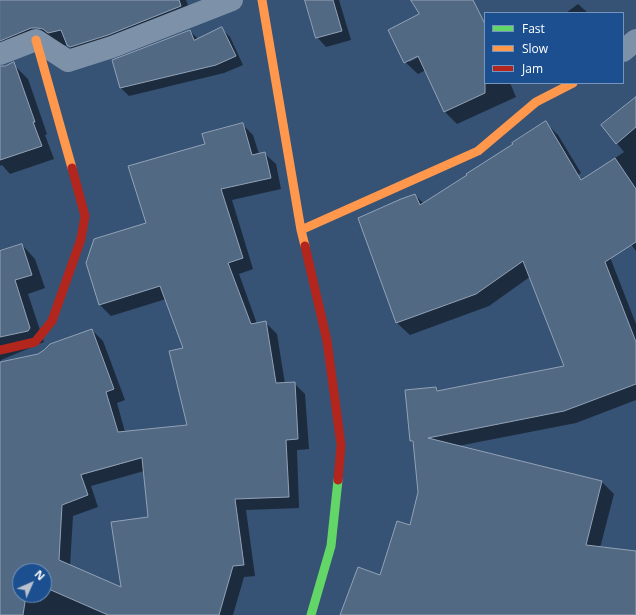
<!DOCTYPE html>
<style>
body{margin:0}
#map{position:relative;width:636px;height:615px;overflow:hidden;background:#365274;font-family:"Open Sans",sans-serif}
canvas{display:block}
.legend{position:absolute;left:484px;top:12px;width:140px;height:72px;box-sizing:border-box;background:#1b4f8f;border:1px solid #7695bc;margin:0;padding:5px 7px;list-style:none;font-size:12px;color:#fff}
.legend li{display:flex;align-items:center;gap:8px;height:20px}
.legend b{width:20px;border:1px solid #7695bc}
.north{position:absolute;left:12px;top:563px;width:40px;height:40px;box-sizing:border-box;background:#1b4f8f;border:1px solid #7695bc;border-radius:50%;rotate:45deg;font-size:11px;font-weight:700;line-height:16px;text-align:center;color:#fff}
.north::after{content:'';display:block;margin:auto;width:14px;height:18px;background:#b9c2ce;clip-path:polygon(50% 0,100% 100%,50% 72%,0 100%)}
</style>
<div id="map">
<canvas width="636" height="615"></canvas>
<ul class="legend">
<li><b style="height:5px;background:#63d668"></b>Fast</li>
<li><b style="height:5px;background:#ff974d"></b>Slow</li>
<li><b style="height:5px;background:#b3261e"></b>Jam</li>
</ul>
<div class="north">N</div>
</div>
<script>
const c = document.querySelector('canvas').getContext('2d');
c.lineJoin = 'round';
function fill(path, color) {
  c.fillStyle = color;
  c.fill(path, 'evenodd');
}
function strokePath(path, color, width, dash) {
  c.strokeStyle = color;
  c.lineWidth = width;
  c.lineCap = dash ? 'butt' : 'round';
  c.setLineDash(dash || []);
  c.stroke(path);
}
const shadow = new Path2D(`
 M 0,0 L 186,0 L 194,20 L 81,58 L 67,45 L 62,46 L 0,44 Z
 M 306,0 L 339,0 L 351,40 L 326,47 L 317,37 Z
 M 413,0 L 471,0 L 485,27 L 485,83 L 510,83 L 516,97 L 457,124 L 445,112 L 426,70 L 418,74 L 405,62 L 420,15 ZM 422,53 L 423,55 L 409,62 L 409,59 Z
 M 578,4 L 588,13 L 566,13 Z
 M 222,29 L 230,37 L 243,65 L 224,73 L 129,96 L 121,88 L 190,31 L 198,39 Z
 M 15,66 L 28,79 L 47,134 L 45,135 L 54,159 L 10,174 L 2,165 L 0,166 L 0,71 Z
 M 636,98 L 636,251 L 582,181 L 624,152 L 602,125 Z
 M 546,123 L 558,135 L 581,173 L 578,175 L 636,324 L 636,400 L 576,423 L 458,446 L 601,481 L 614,494 L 600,548 L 636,552 L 636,615 L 341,615 L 381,576 L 410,526 L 419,492 L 414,444 L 411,441 L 436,388 L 439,392 L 565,367 L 531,276 L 489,306 L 410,335 L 397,323 L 360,219 L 415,195 L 424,204 Z
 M 242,124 L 253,135 L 259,154 L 264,153 L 276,164 L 281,189 L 232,200 L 253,269 L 239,274 L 257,324 L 266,323 L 277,334 L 285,384 L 294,383 L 305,394 L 309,449 L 297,450 L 299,508 L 246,510 L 255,576 L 244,577 L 233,615 L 0,615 L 0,363 L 38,355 L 92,330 L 103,341 L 125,400 L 117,403 L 125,432 L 188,426 L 184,349 L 166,299 L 111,316 L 100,305 L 147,224 L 206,145 ZM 144,471 L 149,518 L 122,589 L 70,566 L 73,516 L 98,507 L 91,486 ZM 20,571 L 44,571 L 44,595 L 20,595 Z
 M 22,245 L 35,259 L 45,288 L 28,294 L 44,342 L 1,360 L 1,363 L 0,362 L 0,253 Z`);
const building = new Path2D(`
 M 0,0 L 179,0 L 181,6 L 108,35 L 70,47 L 67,45 L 61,30 L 48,33 L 43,29 L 37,28 L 31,28 L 0,41 Z
 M 305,0 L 333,0 L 342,31 L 316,38 Z
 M 411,0 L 473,0 L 485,24 L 485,93 L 444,112 L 418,56 L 404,63 L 388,30 L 419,14 Z
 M 222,27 L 236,56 L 216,65 L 120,88 L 112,60 L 190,30 L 194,40 Z
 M 14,62 L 35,122 L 33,122 L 42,146 L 0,160 L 0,66 L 5,66 Z
 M 636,97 L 636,127 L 616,144 L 601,125 Z
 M 546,121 L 581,180 L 615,158 L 636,189 L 636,242 L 605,262 L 636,342 L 636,384 L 564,411 L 428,438 L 602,481 L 586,545 L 636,551 L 636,615 L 340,615 L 358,567 L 380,575 L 397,521 L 410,525 L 418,492 L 413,441 L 410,441 L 405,390 L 436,387 L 437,391 L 564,366 L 523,261 L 476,294 L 396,323 L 358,218 L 401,199 L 415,194 L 420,205 L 467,175 L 466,174 L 513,144 L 512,143 Z
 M 243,123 L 252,155 L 265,152 L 271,178 L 221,189 L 243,258 L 228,263 L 251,324 L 266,321 L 276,383 L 295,382 L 298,439 L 286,440 L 289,497 L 235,499 L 244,565 L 233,566 L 219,615 L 108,615 L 44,587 L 44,571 L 20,571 L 20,595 L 26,595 L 23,615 L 0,615 L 0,362 L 38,354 L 44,350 L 50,344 L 92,329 L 114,389 L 106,392 L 118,432 L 187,425 L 169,351 L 183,348 L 160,286 L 99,305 L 86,263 L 94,239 L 146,223 L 128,166 L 205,144 L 202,134 ZM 142,458 L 148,517 L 111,522 L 121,587 L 59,560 L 62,505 L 88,495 L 81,475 Z
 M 22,244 L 32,275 L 15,280 L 30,328 L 28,331 L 0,337 L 0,251 Z`);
const street = new Path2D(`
 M 623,51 L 636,40
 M 0,54 L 36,40 L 68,61 L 112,47 L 232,0`);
const fast = new Path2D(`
 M 311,615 L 331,546 L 338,480`);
const slow = new Path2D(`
 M 262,0 L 301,230 L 305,246
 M 36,40 L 72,168
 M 301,230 L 478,151 L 536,102 L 573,83`);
const jam = new Path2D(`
 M 305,246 L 327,341 L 341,445 L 338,480
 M 0,350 L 35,342 L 52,321 L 81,239 L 85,216 L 72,168`);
fill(shadow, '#0007');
fill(building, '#526984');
strokePath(building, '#92a2b6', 1);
strokePath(street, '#7d92a8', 22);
strokePath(fast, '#63d668', 9);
strokePath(slow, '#ff974d', 9);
strokePath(jam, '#b3261e', 9);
</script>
